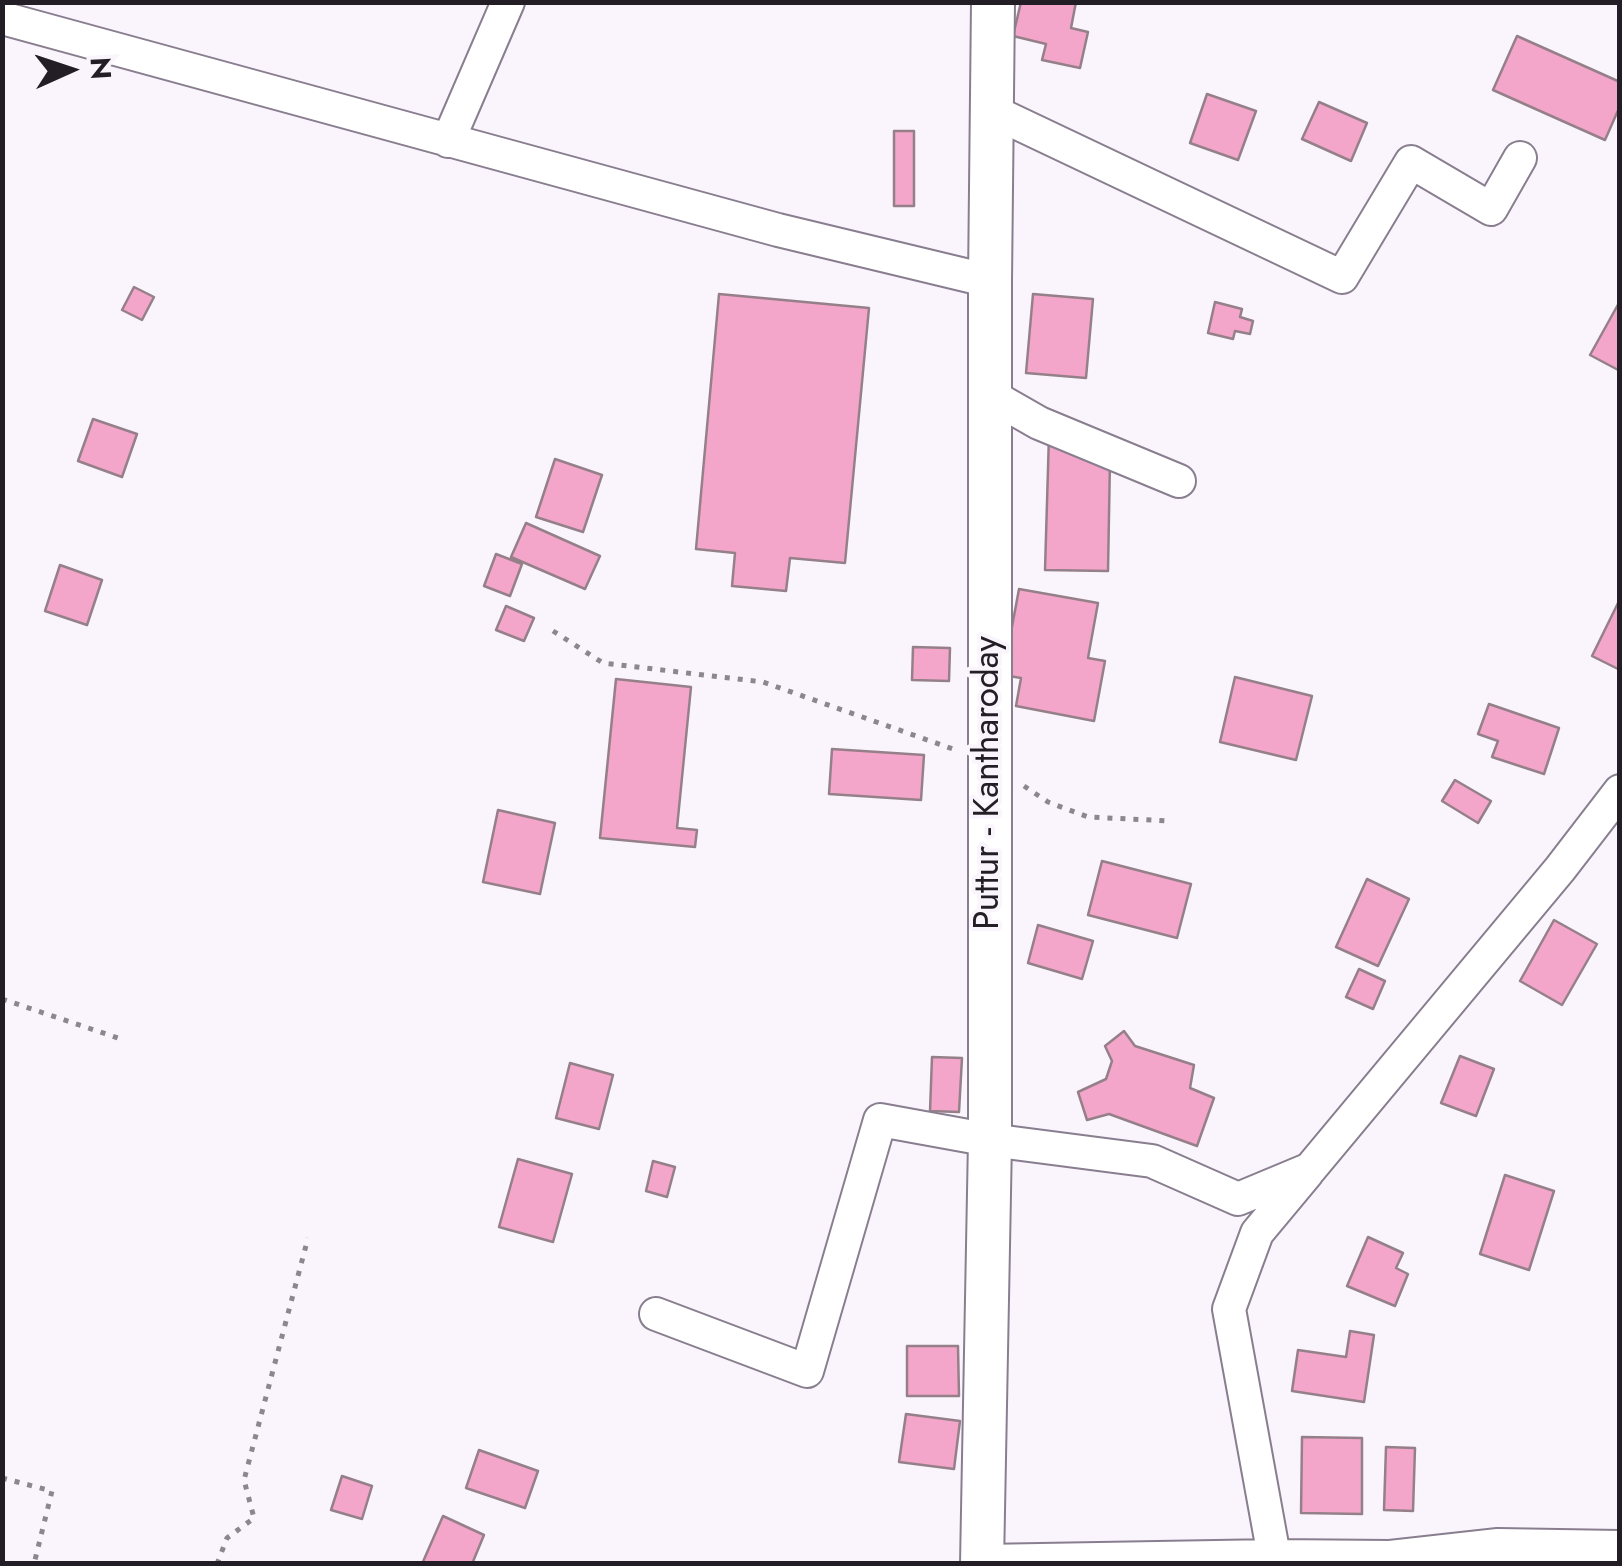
<!DOCTYPE html>
<style>
body{margin:0}
#map{position:relative;width:1622px;height:1566px;overflow:hidden;background:#faf5fd;font-family:Jost,sans-serif}
canvas{display:block}
.frame{position:absolute;inset:0;border:5px solid #231e25;pointer-events:none}
.north{position:absolute;left:20px;top:20px;width:100px;height:100px;-webkit-text-stroke:8px #faf5fd;paint-order:stroke;rotate:87deg;font-size:28px;font-weight:700;line-height:40px;text-align:center;color:#231e25}
.north::after{content:'';display:block;margin:auto;width:35px;height:45px;background:#231e25;clip-path:polygon(50% 0,100% 100%,50% 72%,0 100%)}
</style>
<div id="map">
<canvas width="1622" height="1566"></canvas>
<div class="frame"></div>
<div class="north">N</div>
</div>
<script>
const c = document.querySelector('canvas').getContext('2d');
c.lineJoin = 'round';
function fill(path, color) {
  c.fillStyle = color;
  c.fill(path, 'evenodd');
}
function strokePath(path, color, width, dash) {
  c.strokeStyle = color;
  c.lineWidth = width;
  c.lineCap = dash ? 'butt' : 'round';
  c.setLineDash(dash || []);
  c.stroke(path);
}
function label(font, color, halo, rows, align = 'center') {
  c.font = font + ' Jost,sans-serif';
  c.lineWidth = 8;
  c.setLineDash([]);
  c.textBaseline = 'middle';
  c.strokeStyle = halo;
  c.fillStyle = color;
  for (const [text, x, y, turn = 0] of rows) {
    c.save();
    c.translate(x, y);
    c.rotate((+turn || 0) * Math.PI / 180);
    c.textAlign = isNaN(turn) ? turn : align;
    if (halo) c.strokeText(text, 0, 0);
    c.fillText(text, 0, 0);
    c.restore();
  }
}
const building = new Path2D(`
 M 1021,2 L 1076,2 L 1071,28 L 1088,32 L 1080,68 L 1042,60 L 1046,44 L 1013,36 Z
 M 1517,36 L 1620,82 L 1620,106 L 1605,140 L 1493,90 Z
 M 1207,94 L 1256,111 L 1238,160 L 1190,143 Z
 M 1319,102 L 1367,123 L 1351,161 L 1302,139 Z
 M 894,131 L 914,131 L 914,206 L 894,206 Z
 M 134,287 L 154,297 L 142,320 L 122,310 Z
 M 719,294 L 869,308 L 845,563 L 790,558 L 786,591 L 732,586 L 735,553 L 696,549 Z
 M 1033,294 L 1093,299 L 1086,378 L 1026,373 Z
 M 1620,301 L 1620,371 L 1590,355 Z
 M 1215,302 L 1242,309 L 1240,317 L 1253,321 L 1250,334 L 1235,331 L 1233,339 L 1208,333 Z
 M 93,419 L 137,434 L 122,477 L 78,461 Z
 M 1049,435 L 1110,460 L 1108,571 L 1045,570 Z
 M 555,459 L 602,475 L 583,532 L 536,517 Z
 M 526,523 L 600,556 L 585,589 L 511,557 Z
 M 496,554 L 522,564 L 510,596 L 484,586 Z
 M 60,565 L 102,580 L 87,625 L 45,611 Z
 M 1019,589 L 1098,603 L 1088,658 L 1105,661 L 1094,721 L 1016,706 L 1021,678 L 1003,675 Z
 M 1619,601 L 1620,602 L 1620,670 L 1592,656 Z
 M 506,606 L 534,618 L 524,641 L 496,630 Z
 M 913,647 L 950,648 L 949,681 L 912,680 Z
 M 1235,677 L 1312,696 L 1296,760 L 1220,742 Z
 M 616,679 L 691,687 L 677,828 L 697,830 L 695,847 L 600,838 Z
 M 1489,704 L 1559,728 L 1544,774 L 1492,757 L 1498,741 L 1478,734 Z
 M 832,749 L 924,755 L 921,800 L 829,794 Z
 M 1455,780 L 1491,801 L 1478,823 L 1442,801 Z
 M 498,810 L 555,823 L 540,894 L 483,882 Z
 M 1102,861 L 1191,884 L 1177,938 L 1088,915 Z
 M 1367,879 L 1409,899 L 1378,966 L 1336,947 Z
 M 1554,920 L 1597,944 L 1562,1005 L 1520,981 Z
 M 1038,925 L 1093,941 L 1082,979 L 1028,963 Z
 M 1359,969 L 1385,981 L 1373,1009 L 1346,997 Z
 M 1124,1031 L 1135,1046 L 1194,1065 L 1190,1088 L 1214,1098 L 1197,1146 L 1109,1114 L 1087,1120 L 1078,1092 L 1106,1079 L 1112,1061 L 1105,1046 Z
 M 1460,1056 L 1494,1069 L 1476,1116 L 1441,1103 Z
 M 932,1057 L 962,1058 L 959,1112 L 930,1111 Z
 M 570,1063 L 613,1075 L 599,1129 L 556,1118 Z
 M 518,1159 L 572,1174 L 553,1242 L 499,1227 Z
 M 653,1161 L 675,1167 L 667,1197 L 646,1191 Z
 M 1505,1175 L 1554,1191 L 1529,1270 L 1480,1254 Z
 M 1368,1237 L 1403,1253 L 1396,1268 L 1408,1274 L 1395,1306 L 1347,1286 Z
 M 1350,1331 L 1374,1335 L 1364,1402 L 1292,1391 L 1298,1350 L 1346,1357 Z
 M 907,1346 L 958,1346 L 959,1396 L 907,1396 Z
 M 906,1414 L 960,1421 L 954,1469 L 899,1462 Z
 M 1302,1437 L 1362,1438 L 1362,1514 L 1301,1513 Z
 M 1386,1447 L 1415,1448 L 1413,1511 L 1384,1510 Z
 M 479,1450 L 538,1471 L 525,1508 L 466,1488 Z
 M 342,1476 L 372,1486 L 362,1519 L 331,1510 Z
 M 443,1516 L 484,1535 L 472,1564 L 422,1564 Z`);
const path = new Path2D(`
 M 553,631 L 603,663 L 763,682 L 953,749
 M 1024,786 L 1048,802 L 1088,817 L 1170,821
 M 2,999 L 118,1038
 M 2,1478 L 52,1491 L 34,1564
 M 217,1564 L 227,1538 L 254,1518 L 244,1480 L 308,1238`);
const minor = new Path2D(`
 M 2,18 L 778,230 L 990,281
 M 992,111 L 1342,277 L 1411,162 L 1491,209 L 1520,158
 M 448,141 L 508,2
 M 990,395 L 1039,423 L 1179,481
 M 656,1314 L 807,1371 L 880,1120 L 990,1140 L 1152,1161 L 1238,1199 L 1310,1169 L 1560,869 L 1620,791
 M 1274,1556 L 1229,1309 L 1257,1233 L 1307,1173
 M 982,1561 L 1274,1556 L 1390,1557 L 1498,1545 L 1620,1547`);
const major = new Path2D(`
 M 982,1564 L 990,1140 L 990,281 L 993,2`);
const streetNames = [
 ["Puttur - Kantharoday",990,783,-90]
];
fill(building, '#f4a5ca');
strokePath(building, '#958089', 2.5);
strokePath(minor, '#897e8f', 36);
strokePath(major, '#897e8f', 46);
strokePath(path, '#8c878e', 5, [5, 8]);
strokePath(minor, '#fff', 32);
strokePath(major, '#fff', 42);
label('35px', '#231e25', '#faf5fd', streetNames);
</script>
